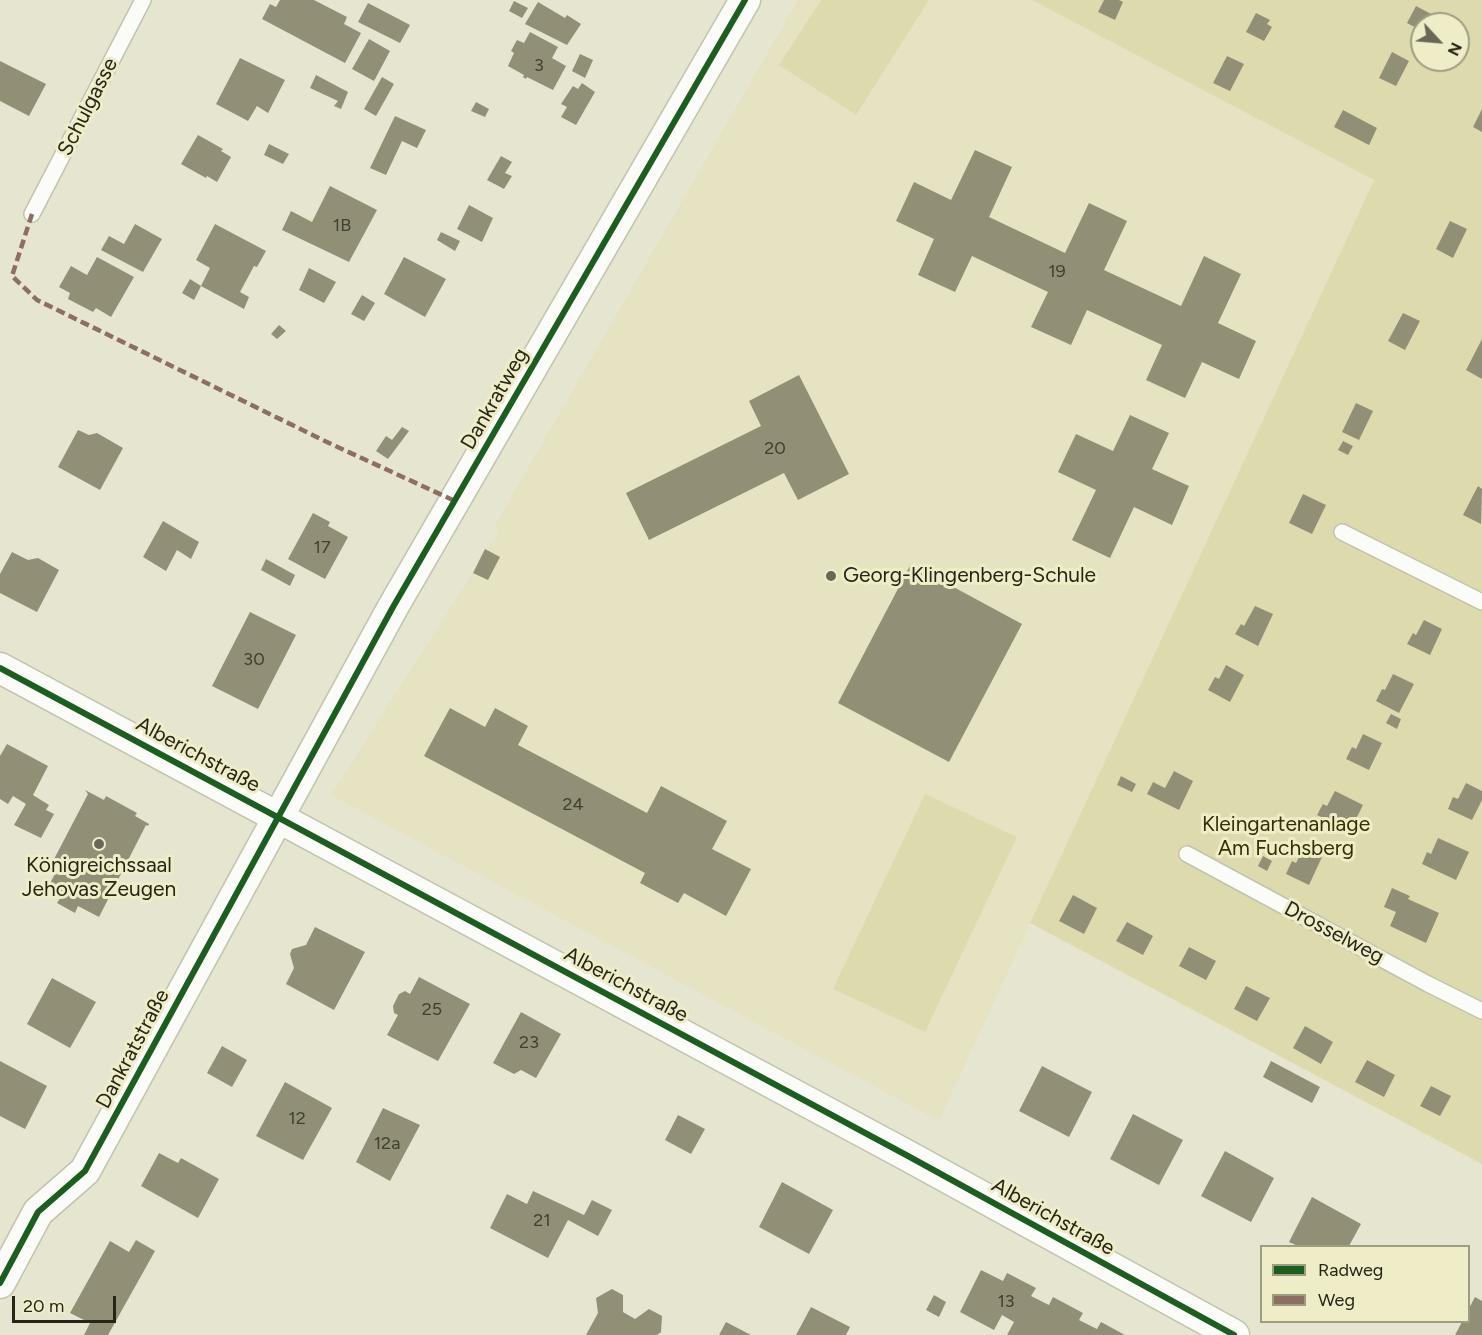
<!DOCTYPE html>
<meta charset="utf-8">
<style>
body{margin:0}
#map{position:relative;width:1482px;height:1335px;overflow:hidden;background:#e6e5d0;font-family:Figtree,sans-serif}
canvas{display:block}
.legend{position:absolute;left:1260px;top:1245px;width:210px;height:78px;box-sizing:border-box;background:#eeedc8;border:2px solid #9e9d81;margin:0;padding:8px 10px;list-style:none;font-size:18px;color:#262517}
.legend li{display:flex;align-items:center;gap:12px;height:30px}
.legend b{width:30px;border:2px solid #9e9d81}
.north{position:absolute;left:1410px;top:12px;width:60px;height:60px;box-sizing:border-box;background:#eeedc8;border:2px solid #9e9d81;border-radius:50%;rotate:116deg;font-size:16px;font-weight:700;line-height:24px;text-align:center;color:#262517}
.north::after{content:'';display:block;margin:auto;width:21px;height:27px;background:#696858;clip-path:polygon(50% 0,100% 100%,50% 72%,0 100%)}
.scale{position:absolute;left:12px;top:1296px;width:104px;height:27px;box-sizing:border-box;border:3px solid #262517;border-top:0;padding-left:8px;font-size:18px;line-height:21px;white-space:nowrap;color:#262517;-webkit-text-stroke:4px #eeedc8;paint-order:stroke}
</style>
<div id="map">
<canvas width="1482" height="1335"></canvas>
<ul class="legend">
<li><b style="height:8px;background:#1b5e20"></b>Radweg</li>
<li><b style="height:8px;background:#8d6e63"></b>Weg</li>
</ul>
<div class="north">N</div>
<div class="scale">20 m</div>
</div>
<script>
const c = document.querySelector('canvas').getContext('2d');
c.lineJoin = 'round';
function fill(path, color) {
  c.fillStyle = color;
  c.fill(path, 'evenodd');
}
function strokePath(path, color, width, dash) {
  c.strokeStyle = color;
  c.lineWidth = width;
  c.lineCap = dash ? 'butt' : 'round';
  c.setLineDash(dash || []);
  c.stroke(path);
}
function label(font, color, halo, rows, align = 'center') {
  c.font = font + ' Figtree,sans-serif';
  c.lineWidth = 6;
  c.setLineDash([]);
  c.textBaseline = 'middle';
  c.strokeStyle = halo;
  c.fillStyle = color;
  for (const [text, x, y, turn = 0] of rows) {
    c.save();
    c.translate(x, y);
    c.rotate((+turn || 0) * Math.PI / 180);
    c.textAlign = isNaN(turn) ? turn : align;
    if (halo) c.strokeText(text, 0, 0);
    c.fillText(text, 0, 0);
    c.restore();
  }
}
const built = new Path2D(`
 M 798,0 L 1032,0 L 1374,180 L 939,1121 L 331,795 L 500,530 L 494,527 Z`);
const green = new Path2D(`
 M 821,0 L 929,0 L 856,115 L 779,65 Z
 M 1032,0 L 1482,0 L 1482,1164 L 1030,923 L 1374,180 ZM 1422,24 L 1458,24 L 1458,60 L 1422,60 Z
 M 925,794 L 1017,837 L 925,1032 L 833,989 Z`);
const building = new Path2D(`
 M 280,0 L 314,0 L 347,17 L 344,24 L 361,33 L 345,63 L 262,19 L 270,4 L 276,7 Z
 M 1104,0 L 1119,0 L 1123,2 L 1115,20 L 1098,12 Z
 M 514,1 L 528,8 L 522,18 L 509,11 Z
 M 538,2 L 565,18 L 567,15 L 581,24 L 567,45 L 525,24 Z
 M 368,3 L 410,25 L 400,43 L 358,22 Z
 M 1416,6 L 1433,15 L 1428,24 L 1422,24 L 1422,31 L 1407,23 Z
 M 1256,13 L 1270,20 L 1267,24 L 1272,27 L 1264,41 L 1246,32 Z
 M 530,32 L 558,47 L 552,58 L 566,66 L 553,90 L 527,77 L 526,79 L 523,77 L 524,75 L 508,66 L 514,53 L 511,51 L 517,40 L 524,43 Z
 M 369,39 L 390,51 L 374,81 L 352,69 Z
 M 1392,52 L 1409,61 L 1396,86 L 1379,78 Z
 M 580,54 L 593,60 L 585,78 L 572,71 Z
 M 1227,56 L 1244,64 L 1230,91 L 1213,83 Z
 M 240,58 L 285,80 L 268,113 L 257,106 L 248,121 L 216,104 Z
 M 0,61 L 46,84 L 29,116 L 0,101 Z
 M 316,75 L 348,92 L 341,109 L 334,106 L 338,101 L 310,88 Z
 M 382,77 L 394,84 L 376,116 L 364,109 Z
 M 582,83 L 595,92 L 576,125 L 561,117 L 567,107 L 561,104 L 573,86 L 578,89 Z
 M 476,102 L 489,109 L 485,117 L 471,111 Z
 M 1482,109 L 1482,132 L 1473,127 Z
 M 1343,110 L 1377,128 L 1369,145 L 1334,127 Z
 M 395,116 L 426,130 L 417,148 L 402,141 L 386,175 L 370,168 Z
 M 198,135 L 223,149 L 221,151 L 231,157 L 217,182 L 207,176 L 206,178 L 181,164 Z
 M 269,144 L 289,154 L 283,164 L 264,155 Z
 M 975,150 L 1012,167 L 989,217 L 1065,253 L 1089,203 L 1127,221 L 1104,270 L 1181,306 L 1204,256 L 1241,274 L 1218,323 L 1256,341 L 1239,379 L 1202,362 L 1185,398 L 1146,380 L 1162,345 L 1087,310 L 1071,345 L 1031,327 L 1048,292 L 972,256 L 955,292 L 918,275 L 934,239 L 896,221 L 914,182 L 951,200 Z
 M 501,156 L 512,162 L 505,173 L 512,176 L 504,189 L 487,180 Z
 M 330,186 L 377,210 L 349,262 L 282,230 L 291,211 L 312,222 Z
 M 469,205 L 493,218 L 482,242 L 457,229 Z
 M 1450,221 L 1467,229 L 1453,258 L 1436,249 Z
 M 135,224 L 162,239 L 143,272 L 101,250 L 109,236 L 124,244 Z
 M 215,224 L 266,251 L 257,267 L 254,266 L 240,292 L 249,297 L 244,309 L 201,286 L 210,268 L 196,260 Z
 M 441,232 L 460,241 L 455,251 L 437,240 Z
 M 97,257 L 134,277 L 111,317 L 96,308 L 93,312 L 68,299 L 70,293 L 59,287 L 71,266 L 87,275 Z
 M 404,257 L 446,279 L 425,317 L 384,294 Z
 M 309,268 L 336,282 L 324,303 L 299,290 Z
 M 190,279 L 201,286 L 194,300 L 182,293 Z
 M 362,295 L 375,303 L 364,321 L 351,314 Z
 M 1403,313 L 1420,321 L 1405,350 L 1388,341 Z
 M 279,325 L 286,331 L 277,339 L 271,334 Z
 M 1482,339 L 1482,379 L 1466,370 Z
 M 799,375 L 849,474 L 798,500 L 784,473 L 649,540 L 626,493 L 761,426 L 749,401 Z
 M 1356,403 L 1373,411 L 1359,440 L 1342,432 Z
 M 1130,415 L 1169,433 L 1152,469 L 1189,486 L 1172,525 L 1134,507 L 1110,558 L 1072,540 L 1096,490 L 1058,472 L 1076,434 L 1113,451 Z
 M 402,427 L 409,431 L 388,459 L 376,451 L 386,436 L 392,440 Z
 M 78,430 L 89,435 L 97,433 L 123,448 L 100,490 L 58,467 Z
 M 1343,441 L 1353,446 L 1348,455 L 1338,450 Z
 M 1478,486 L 1482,489 L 1481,524 L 1463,515 Z
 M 1303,494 L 1326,505 L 1312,534 L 1289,523 Z
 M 313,513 L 330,522 L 328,526 L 348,537 L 325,579 L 288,559 Z
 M 163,521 L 199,542 L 191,559 L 177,550 L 166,571 L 143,557 Z
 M 485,549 L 500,557 L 488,580 L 473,573 Z
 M 12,552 L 28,560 L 38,558 L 59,570 L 37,612 L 0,593 L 0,574 Z
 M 266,559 L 295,575 L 290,586 L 261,570 Z
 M 911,564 L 1022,624 L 949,762 L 838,703 Z
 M 1255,606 L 1273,614 L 1258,646 L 1235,634 L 1241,624 L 1244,626 Z
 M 250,612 L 296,635 L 258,709 L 212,686 Z
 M 1424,620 L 1442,629 L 1430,655 L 1407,644 L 1413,633 L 1416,635 Z
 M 1226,665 L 1244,675 L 1230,702 L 1208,690 L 1215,677 L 1219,679 Z
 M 1393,674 L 1414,684 L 1399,713 L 1376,701 L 1382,689 L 1385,690 Z
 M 450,708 L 485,727 L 495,708 L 528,726 L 518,745 L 647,813 L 661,786 L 727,821 L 712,849 L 751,869 L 726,916 L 684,893 L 678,903 L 640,883 L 645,873 L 424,756 Z
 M 1391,714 L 1401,719 L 1397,729 L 1386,723 Z
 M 1363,734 L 1382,743 L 1369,770 L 1346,759 L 1352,747 L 1356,749 Z
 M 7,744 L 48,766 L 33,795 L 49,805 L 46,810 L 54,814 L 41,838 L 14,825 L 26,804 L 13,796 L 8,804 L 0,799 L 0,756 Z
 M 1174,771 L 1193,781 L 1179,810 L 1147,794 L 1153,782 L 1165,788 Z
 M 1121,776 L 1136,784 L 1132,792 L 1117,785 Z
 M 1466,783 L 1482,791 L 1482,800 L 1472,820 L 1448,809 L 1453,797 L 1458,799 Z
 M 85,790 L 104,800 L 106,796 L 137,813 L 135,816 L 149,824 L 148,826 L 146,825 L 99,917 L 78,906 L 75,913 L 57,903 L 61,897 L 47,889 L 57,870 L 49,865 L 52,863 L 88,794 Z
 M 1335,791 L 1363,805 L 1354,823 L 1344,818 L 1340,826 L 1317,815 L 1323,804 L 1327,806 Z
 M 1438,838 L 1469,852 L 1456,880 L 1422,864 L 1427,852 L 1431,854 Z
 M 1304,847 L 1322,857 L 1309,885 L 1286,874 L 1292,861 L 1296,863 Z
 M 1263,856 L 1272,861 L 1267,871 L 1258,866 Z
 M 1392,888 L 1410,896 L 1408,899 L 1439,913 L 1426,943 L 1390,926 L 1396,912 L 1384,907 Z
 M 1073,895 L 1097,908 L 1084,934 L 1059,921 Z
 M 1127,922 L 1153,936 L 1143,955 L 1116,941 Z
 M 315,927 L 365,952 L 334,1010 L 286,984 L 294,968 L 290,954 L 292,949 L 306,945 Z
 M 1189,947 L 1216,961 L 1206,980 L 1179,966 Z
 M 419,977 L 470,1004 L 438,1061 L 387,1035 L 398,1015 L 394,1013 L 393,1006 L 399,994 L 405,991 L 410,994 Z
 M 52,978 L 96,1002 L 70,1048 L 27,1024 Z
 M 1246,986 L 1270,998 L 1257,1021 L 1234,1009 Z
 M 521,1012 L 561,1034 L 536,1078 L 521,1070 L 514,1074 L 493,1063 Z
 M 1305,1026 L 1333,1042 L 1321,1064 L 1293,1048 Z
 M 222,1046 L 247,1060 L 232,1087 L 207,1073 Z
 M 1367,1060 L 1395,1075 L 1384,1097 L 1355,1082 Z
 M 0,1061 L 47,1086 L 25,1129 L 0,1116 Z
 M 1271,1061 L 1320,1087 L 1312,1103 L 1263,1077 Z
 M 1042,1066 L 1092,1092 L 1069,1137 L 1019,1111 Z
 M 285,1082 L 332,1108 L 303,1160 L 256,1136 Z
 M 1431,1086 L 1451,1096 L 1440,1116 L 1420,1106 Z
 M 383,1108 L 420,1125 L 390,1181 L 356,1162 Z
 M 1133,1114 L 1183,1140 L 1159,1185 L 1110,1159 Z
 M 678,1115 L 705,1129 L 691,1154 L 665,1140 Z
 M 1225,1151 L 1274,1178 L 1251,1222 L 1201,1196 Z
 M 159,1153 L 178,1163 L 181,1158 L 219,1179 L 198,1218 L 141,1186 Z
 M 782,1182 L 833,1210 L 809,1254 L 759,1227 Z
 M 533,1191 L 584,1215 L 592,1200 L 612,1210 L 598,1236 L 568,1220 L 548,1258 L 490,1228 L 507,1194 L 527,1204 Z
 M 1312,1197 L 1361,1224 L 1349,1246 L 1298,1246 L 1289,1242 Z
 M 136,1240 L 155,1251 L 108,1335 L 84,1335 L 90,1323 L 70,1313 L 110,1241 L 129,1252 Z
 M 981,1270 L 1003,1281 L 1007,1273 L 1036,1288 L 1031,1296 L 1049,1305 L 1053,1297 L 1083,1313 L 1079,1320 L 1097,1329 L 1101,1322 L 1125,1335 L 1007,1335 L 1014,1322 L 1002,1315 L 994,1330 L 960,1312 Z
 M 612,1289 L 623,1295 L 623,1312 L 635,1319 L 649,1309 L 662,1316 L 661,1332 L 657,1335 L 586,1335 L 598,1313 L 596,1298 Z
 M 934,1295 L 946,1302 L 939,1317 L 926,1310 Z
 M 1475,1297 L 1482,1301 L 1482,1335 L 1455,1335 L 1462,1322 L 1468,1322 L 1468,1310 Z
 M 811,1307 L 850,1327 L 846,1335 L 796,1335 Z
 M 726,1322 L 751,1335 L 719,1335 Z`);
const lane = new Path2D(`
 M 32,214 L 143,0
 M 1342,532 L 1482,602
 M 1187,854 L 1428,984 L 1482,1011`);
const street = new Path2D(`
 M 0,668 L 908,1156 L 1234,1335
 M 0,1283 L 38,1212 L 85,1171 L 393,607 L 745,0`);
const quiet = new Path2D(`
 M 32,214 L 12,276 L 37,300 L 329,443 L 455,501`);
const cycleway = new Path2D(`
 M 0,668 L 908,1156 L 1234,1335
 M 0,1283 L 38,1212 L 85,1171 L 393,607 L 745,0`);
const markers = [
 [831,576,6,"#696858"],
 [99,844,6,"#696858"]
];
const numberNames = [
 ["3",539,66],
 ["1B",342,226],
 ["19",1057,272],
 ["20",775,449],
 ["17",322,548],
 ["30",254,660],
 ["24",573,805],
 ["25",432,1010],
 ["23",529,1043],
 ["12",297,1119],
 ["12a",387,1144],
 ["21",542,1221],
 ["13",1006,1302]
];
const streetNames = [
 ["Schulgasse",88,107,-63],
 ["Dankratweg",495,399,-60],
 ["Alberichstraße",198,755,28],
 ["Drosselweg",1334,933,28],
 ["Alberichstraße",626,985,28],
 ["Dankratstraße",133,1049,-62],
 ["Alberichstraße",1053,1217,29]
];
const poiNames = [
 ["Georg-Klingenberg-Schule",843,576],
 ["Königreichssaal",99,866,"center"],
 ["Jehovas Zeugen",99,890,"center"]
];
const parkNames = [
 ["Kleingartenanlage",1286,825],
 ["Am Fuchsberg",1286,849]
];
fill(built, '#e5e3c2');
fill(green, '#dddbae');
fill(building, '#919076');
strokePath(lane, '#c2c2b1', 18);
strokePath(street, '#c2c2b1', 33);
strokePath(lane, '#fbfbf8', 15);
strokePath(street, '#fbfbf8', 30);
strokePath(quiet, '#8d6e63', 4.5, [9, 4.5]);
strokePath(cycleway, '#1b5e20', 6);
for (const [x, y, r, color] of markers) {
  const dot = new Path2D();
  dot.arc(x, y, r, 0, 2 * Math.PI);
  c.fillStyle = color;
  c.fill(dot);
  strokePath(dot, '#eeedc8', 2);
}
label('18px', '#41402f', null, numberNames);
label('21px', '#262517', '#eeedc8', streetNames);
label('21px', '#262517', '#eeedc8', poiNames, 'left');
label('21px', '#333002', '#eeedc8', parkNames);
</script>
